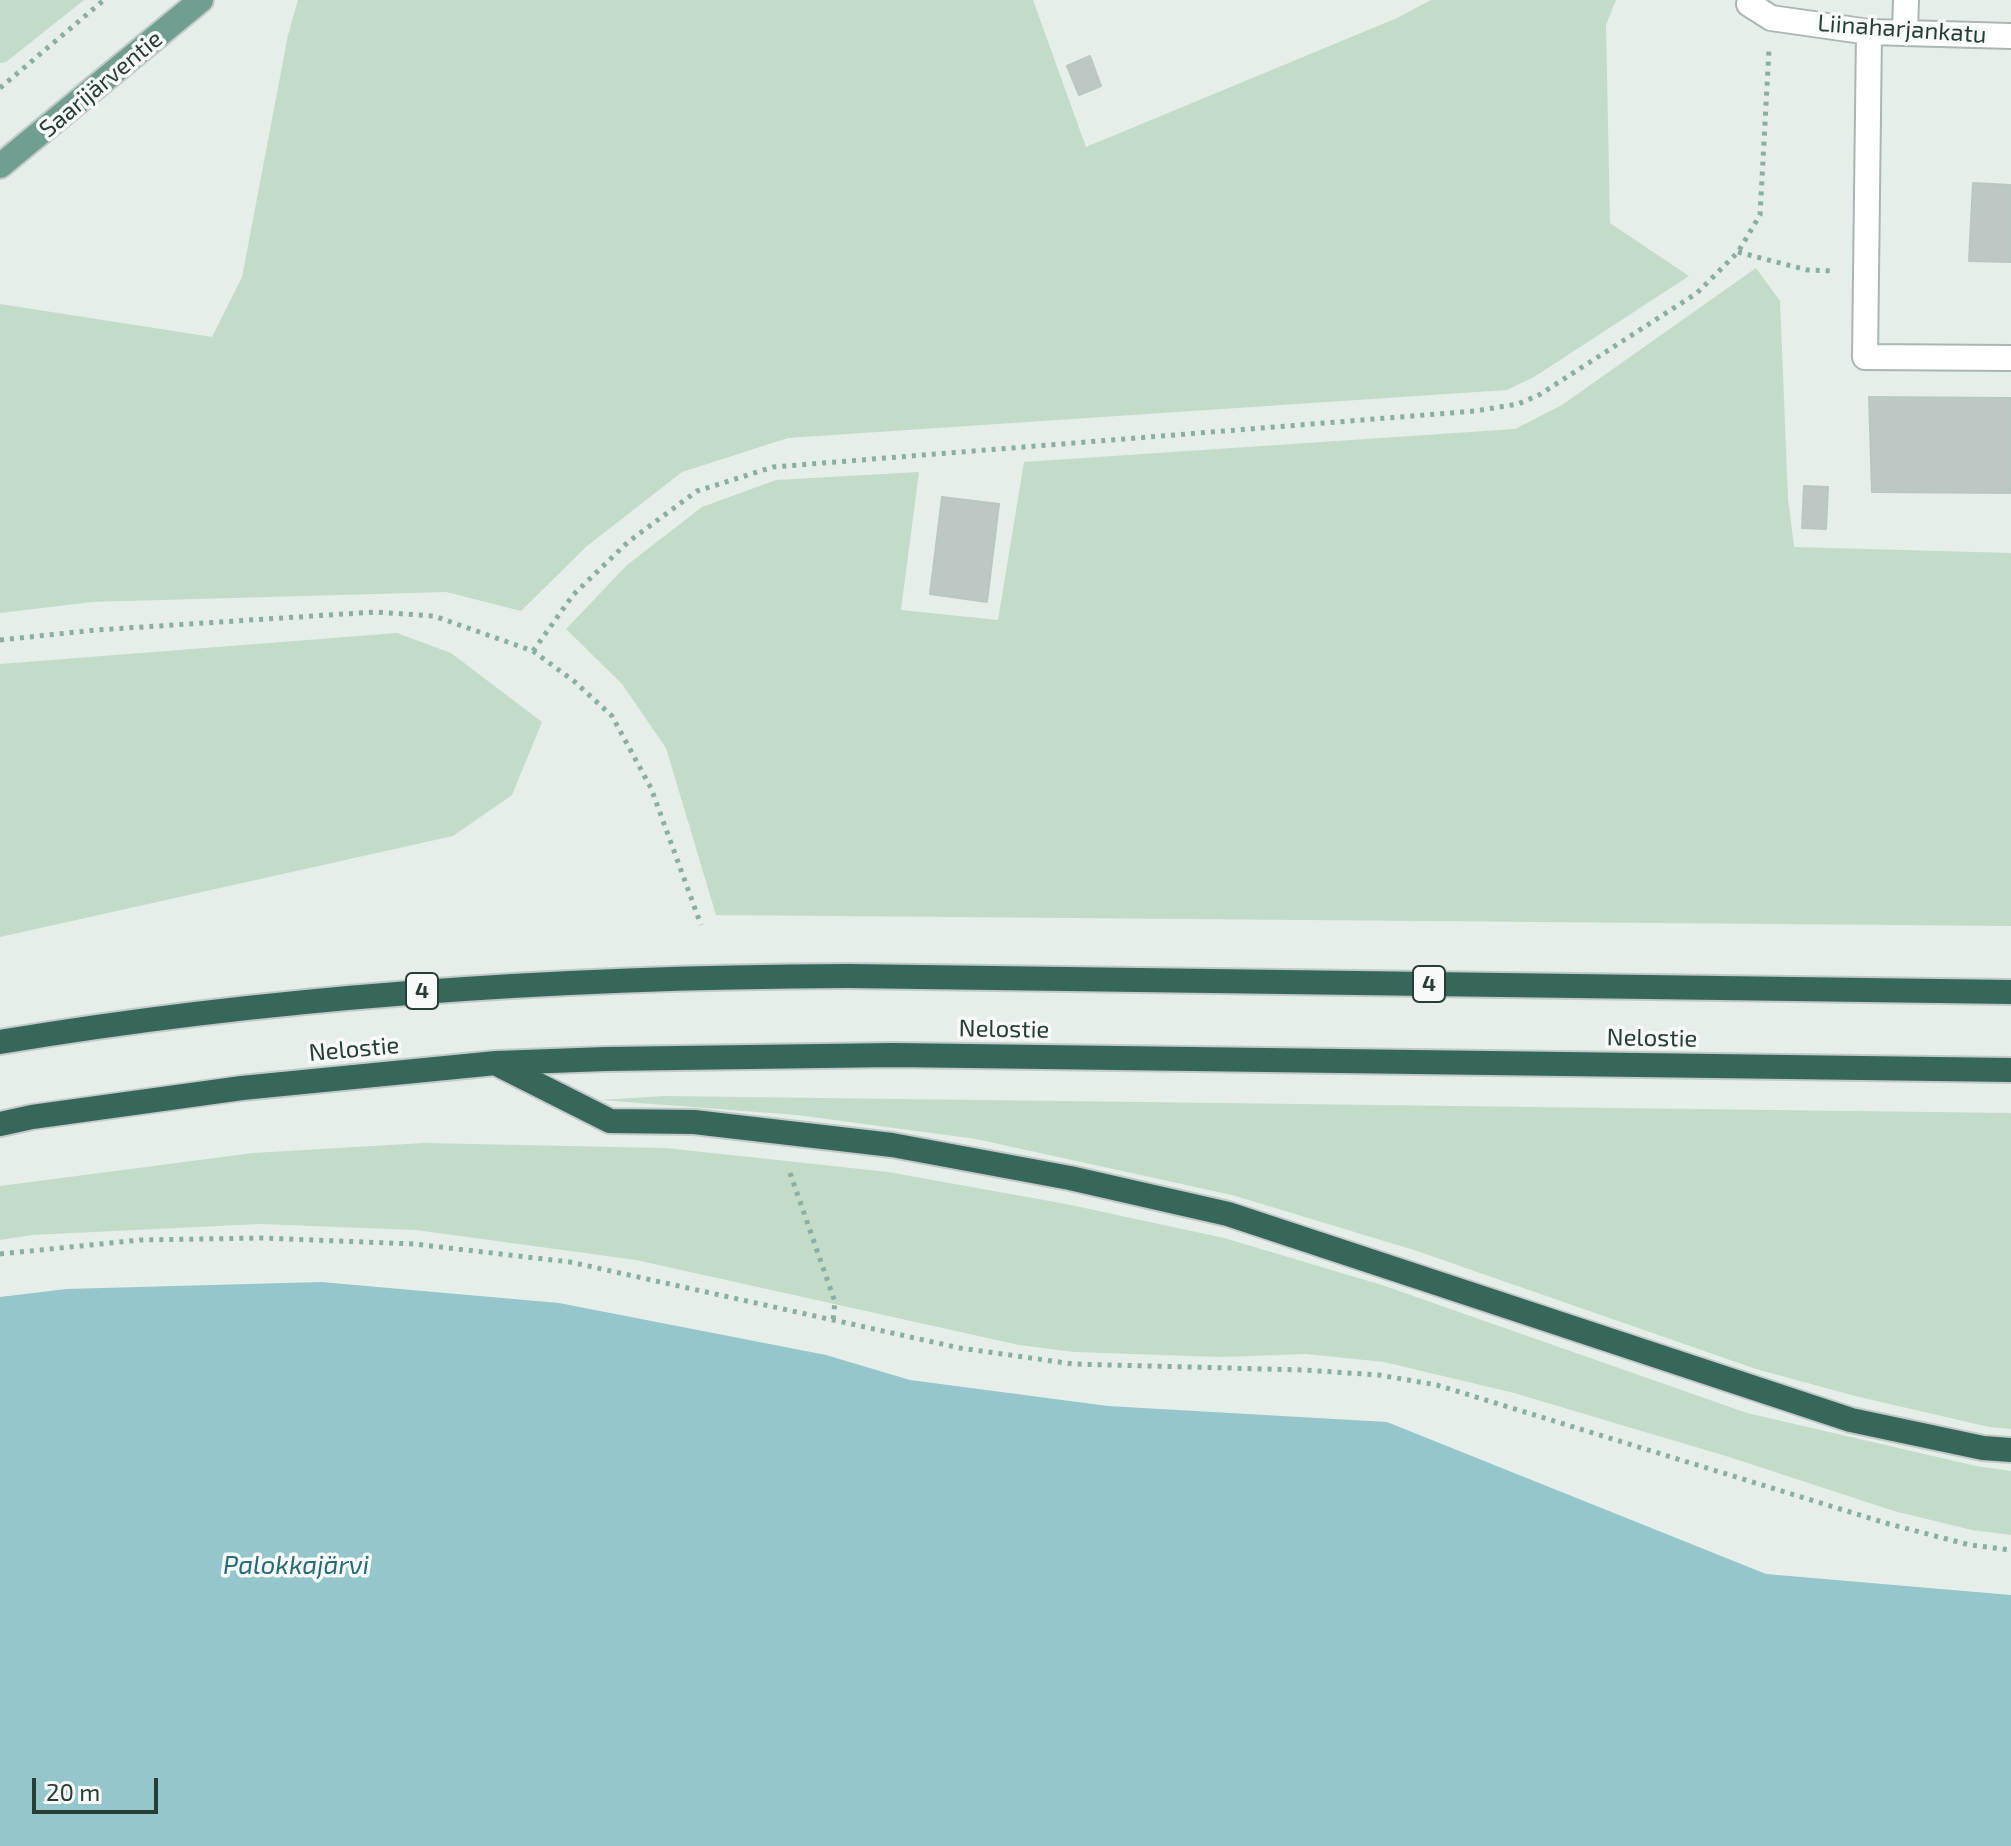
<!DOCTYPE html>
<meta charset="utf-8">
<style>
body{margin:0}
#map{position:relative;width:2011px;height:1846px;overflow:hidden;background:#e6eeea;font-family:"Exo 2",sans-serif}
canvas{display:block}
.scale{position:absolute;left:32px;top:1778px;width:126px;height:36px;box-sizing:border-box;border:4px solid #273e37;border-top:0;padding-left:10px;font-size:24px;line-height:28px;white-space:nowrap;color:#273e37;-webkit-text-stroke:6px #f7faf8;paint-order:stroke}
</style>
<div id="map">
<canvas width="2011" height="1846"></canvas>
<div class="scale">20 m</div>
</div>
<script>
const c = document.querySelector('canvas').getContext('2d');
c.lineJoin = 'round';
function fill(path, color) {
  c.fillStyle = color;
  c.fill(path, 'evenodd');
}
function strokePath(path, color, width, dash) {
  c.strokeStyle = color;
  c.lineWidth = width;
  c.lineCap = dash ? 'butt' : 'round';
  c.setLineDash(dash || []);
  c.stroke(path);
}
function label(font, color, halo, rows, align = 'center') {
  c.font = font + ' "Exo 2",sans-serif';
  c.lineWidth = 7;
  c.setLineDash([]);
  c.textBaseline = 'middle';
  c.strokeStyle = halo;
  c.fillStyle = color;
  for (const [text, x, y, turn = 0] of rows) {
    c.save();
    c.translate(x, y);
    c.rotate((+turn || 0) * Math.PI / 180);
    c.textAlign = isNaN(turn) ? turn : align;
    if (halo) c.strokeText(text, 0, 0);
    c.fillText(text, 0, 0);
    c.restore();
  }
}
const green = new Path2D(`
 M 0,0 L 84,0 L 6,62 L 0,63 Z
 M 298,0 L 1033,0 L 1086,147 L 1397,18 L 1431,0 L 1616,0 L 1606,25 L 1610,223 L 1689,276 L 1534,377 L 1507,390 L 788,438 L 682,472 L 587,546 L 521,611 L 446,592 L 92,602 L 0,613 L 0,304 L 212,337 L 242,277 L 288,35 Z
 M 1756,268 L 1780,301 L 1788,498 L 1794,547 L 2011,553 L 2011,926 L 716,915 L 666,748 L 622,684 L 566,629 L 627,565 L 702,507 L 776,480 L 919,472 L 901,610 L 998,620 L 1024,462 L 1515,429 L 1562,405 Z
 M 397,633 L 451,653 L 542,722 L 512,795 L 453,836 L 0,937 L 0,664 Z
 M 664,1096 L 2011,1113 L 2011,1429 L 1989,1427 L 1855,1396 L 1756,1369 L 1414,1250 L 1232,1195 L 976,1139 L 797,1115 L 600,1100 Z
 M 424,1143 L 666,1148 L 888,1172 L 1066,1204 L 1224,1238 L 1382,1285 L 1747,1413 L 1976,1466 L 2011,1471 L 2011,1535 L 1972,1530 L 1894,1511 L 1729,1457 L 1514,1393 L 1384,1362 L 1306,1354 L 1221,1357 L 1074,1352 L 1019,1345 L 636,1260 L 416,1230 L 259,1224 L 32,1235 L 0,1240 L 0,1186 L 253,1153 Z`);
const water = new Path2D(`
 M 321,1282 L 559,1303 L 826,1355 L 910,1380 L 1108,1406 L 1387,1422 L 1766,1574 L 2011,1595 L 2011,1846 L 0,1846 L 0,1297 L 66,1289 Z`);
const building = new Path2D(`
 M 1090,56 L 1101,86 L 1079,95 L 1067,66 Z
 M 1973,183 L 2011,185 L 2011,262 L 1969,261 Z
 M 1869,397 L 2011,398 L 2011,493 L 1872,492 Z
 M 1804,486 L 1828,487 L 1826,529 L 1802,528 Z
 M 942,497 L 999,504 L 987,602 L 930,594 Z`);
const path = new Path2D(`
 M 0,88 L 104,0
 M 1738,252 L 1807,270 L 1833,271
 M 0,640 L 96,630 L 375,612 L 434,616 L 533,651 L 575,682 L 612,716 L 651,788 L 701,925
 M 533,651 L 573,595 L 628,542 L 697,491 L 773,467 L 1475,411 L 1518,404 L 1539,395 L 1697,293 L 1738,252 L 1760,215 L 1769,50
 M 790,1173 L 835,1302 L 833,1320
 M 0,1254 L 140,1240 L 262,1238 L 414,1244 L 570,1262 L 960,1348 L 1073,1364 L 1304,1370 L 1379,1375 L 1437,1385 L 1889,1524 L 1970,1545 L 2011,1550`);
const minor = new Path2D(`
 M 1749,4 L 1771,18 L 1869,32 L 2011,36
 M 1905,31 L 1906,0
 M 1869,32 L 1865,357 L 2011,358`);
const major = new Path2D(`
 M 0,166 L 201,0`);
const highway = new Path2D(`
 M 0,1042 C 281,995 563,977 848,976 L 2011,992
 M 499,1065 L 610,1121 L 694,1122 L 892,1145 L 1070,1178 L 1228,1214 L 1851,1420 L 1983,1448 L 2011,1450
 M 0,1124 L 32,1117 L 242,1088 L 496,1063 L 606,1059 L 894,1055 L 2011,1070`);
const shields = [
 [1429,984,32],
 [422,991,32]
];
const shieldNames = [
 ["4",1429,984],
 ["4",422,991]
];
const streetNames = [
 ["Liinaharjankatu",1902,29,4],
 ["Saarijärventie",101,84,-40],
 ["Nelostie",1004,1029,1],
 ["Nelostie",1652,1038,1],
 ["Nelostie",354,1049,-5]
];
const waterNames = [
 ["Palokkajärvi",296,1565]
];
fill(green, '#c2dcc8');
fill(water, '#95c6cc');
fill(building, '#bcc8c3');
strokePath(building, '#b9c7c1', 2);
strokePath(minor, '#a9b6b1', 28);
strokePath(major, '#c3c9c7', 28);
strokePath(highway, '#c3c9c7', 28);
strokePath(path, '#8aaea1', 5, [4, 6]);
strokePath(minor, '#fff', 24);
strokePath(major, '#709e90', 24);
strokePath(highway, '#35685b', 24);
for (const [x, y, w] of shields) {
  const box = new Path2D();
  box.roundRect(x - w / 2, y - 18, w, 36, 6);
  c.fillStyle = '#f7faf8';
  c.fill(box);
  strokePath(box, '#273e37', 2);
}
label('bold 22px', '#273e37', null, shieldNames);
label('24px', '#273e37', '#f7faf8', streetNames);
label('italic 26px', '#266b75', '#f7faf8', waterNames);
</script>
